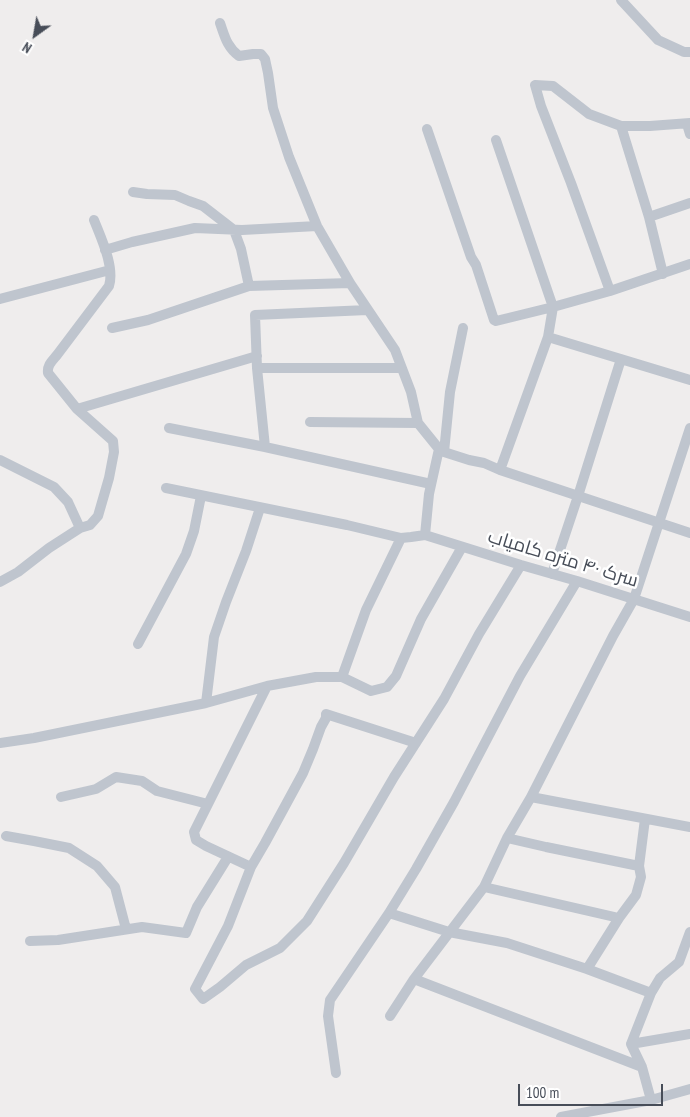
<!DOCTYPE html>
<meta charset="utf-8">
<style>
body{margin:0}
#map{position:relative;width:690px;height:1117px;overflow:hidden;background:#efeded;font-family:"PT Sans Narrow",sans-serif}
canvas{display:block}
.north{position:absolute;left:10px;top:10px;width:50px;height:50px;-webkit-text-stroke:4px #fff;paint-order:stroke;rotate:212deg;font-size:14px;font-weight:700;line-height:20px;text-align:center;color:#474d58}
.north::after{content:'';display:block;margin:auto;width:18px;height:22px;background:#474d58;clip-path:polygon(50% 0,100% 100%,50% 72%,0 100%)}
.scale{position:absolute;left:518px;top:1084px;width:145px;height:22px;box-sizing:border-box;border:2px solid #474d58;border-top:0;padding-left:6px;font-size:15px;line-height:18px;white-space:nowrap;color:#474d58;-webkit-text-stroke:4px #fff;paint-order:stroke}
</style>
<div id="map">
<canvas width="690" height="1117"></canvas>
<div class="north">N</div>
<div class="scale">100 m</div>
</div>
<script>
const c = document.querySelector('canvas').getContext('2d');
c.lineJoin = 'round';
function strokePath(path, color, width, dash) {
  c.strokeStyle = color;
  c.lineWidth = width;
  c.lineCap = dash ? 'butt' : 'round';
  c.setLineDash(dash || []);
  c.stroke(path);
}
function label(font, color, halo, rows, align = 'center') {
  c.font = font + ' "PT Sans Narrow",Cairo,sans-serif';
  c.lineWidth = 5;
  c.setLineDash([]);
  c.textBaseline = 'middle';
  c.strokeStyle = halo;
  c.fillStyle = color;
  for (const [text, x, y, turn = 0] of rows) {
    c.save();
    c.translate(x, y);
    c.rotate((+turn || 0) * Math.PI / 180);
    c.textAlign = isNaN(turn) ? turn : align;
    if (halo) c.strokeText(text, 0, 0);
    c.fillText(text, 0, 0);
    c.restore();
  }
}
const minor = new Path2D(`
 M 621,0 L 658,40 L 684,52 L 690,52
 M 220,23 C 225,37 227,47 239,56 L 253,54 L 261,54 L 265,59 L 268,73 L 273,108 L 289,157 L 317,226 L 350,283 L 395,350 L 411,392 L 418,423 L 439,449 L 444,452 L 469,460 L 484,463 L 500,470 L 690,533
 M 687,124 L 690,134
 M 621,126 L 649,217 L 663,274
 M 427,129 L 471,257 L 476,265 L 494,320 L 496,321 L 553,307 L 610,291 L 690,264
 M 496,140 L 553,307 L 548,337 L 500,470
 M 133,192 L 147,194 L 175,195 L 189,201 L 203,206 L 234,230 L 241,249 L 249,286
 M 649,217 L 690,203
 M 105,250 L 132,242 L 195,228 L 242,230 L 317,226
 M 610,291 L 571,183 L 541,106 L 535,85 L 553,86 L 589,114 L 621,126 L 650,126 L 690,123
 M 0,299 L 110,270
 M 112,328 L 148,320 L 249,286 L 350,283
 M 548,337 L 690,380
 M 257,368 L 401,368
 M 77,409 L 257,356
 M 310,422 L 418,423
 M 169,428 L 265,447 L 431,484
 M 265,447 L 257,368 L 255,315 L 367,310
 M 444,452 L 450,392 L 463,328
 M 0,460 L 54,487 L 68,502 L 80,528
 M 166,488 L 347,525 L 401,538 L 411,537 L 425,535 L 521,565 L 577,581 L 690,617
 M 425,535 L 429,494 L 439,449
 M 552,574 L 578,496 L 621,359
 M 0,582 L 18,572 L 49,548 L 80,528 L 90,525 L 98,516 L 109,478 L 114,452 L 113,441 L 77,409 L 48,373 C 47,365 52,361 57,355 L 109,286 C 115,267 101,238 94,220
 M 138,644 L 186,554 L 194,531 L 201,496
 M 342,677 L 366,610 L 401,538
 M 206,703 L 214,637 L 226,602 L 246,551 L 260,508
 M 0,743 L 34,738 L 206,703 L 267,686 L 316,677 L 342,677 L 371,691 L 387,687 L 396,676 L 421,619 L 462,547
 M 416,743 L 326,714 L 326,718 L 321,727 L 313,749 L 303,773 L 265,843 L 251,867 L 228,926 L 195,989 L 203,999 L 220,987 L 246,965 L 280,948 L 307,921 L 344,863 L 394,777 L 444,699 L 479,634 L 521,565
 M 61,797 L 96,789 L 116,777 L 142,781 L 157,791 L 208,804
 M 531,797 L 690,827
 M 6,836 L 34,841 L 69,848 L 97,866 L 115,887 L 126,929
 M 507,838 L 546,847 L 639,866
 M 251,867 L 206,846 L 196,840 L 194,832 L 267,686
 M 484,887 L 619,918
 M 389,913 L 449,932 L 507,943 L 587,969 L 651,993
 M 30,941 L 58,940 L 142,927 L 186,933 L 197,907 L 228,857
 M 587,969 L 619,918 L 636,895 L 641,877 L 639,866 L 645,819
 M 414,979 L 642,1067
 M 390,1016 L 414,979 L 484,887 L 507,838 L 531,797 L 613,636 L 634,599 L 690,428
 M 631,1044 L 690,1034
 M 336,1073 L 328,1016 L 330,1000 L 389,913 L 416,869 L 454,802 L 520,676 L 577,581
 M 651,1100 L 642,1067 L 631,1044 L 651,993 L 660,978 L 679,962 L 690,932
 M 561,1117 L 651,1100 L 690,1089`);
const streetNames = [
 ["سرک ۴۰ متره کامیاب",563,559,17]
];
strokePath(minor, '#bfc5ce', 10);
label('19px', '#474d58', '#fff', streetNames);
</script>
